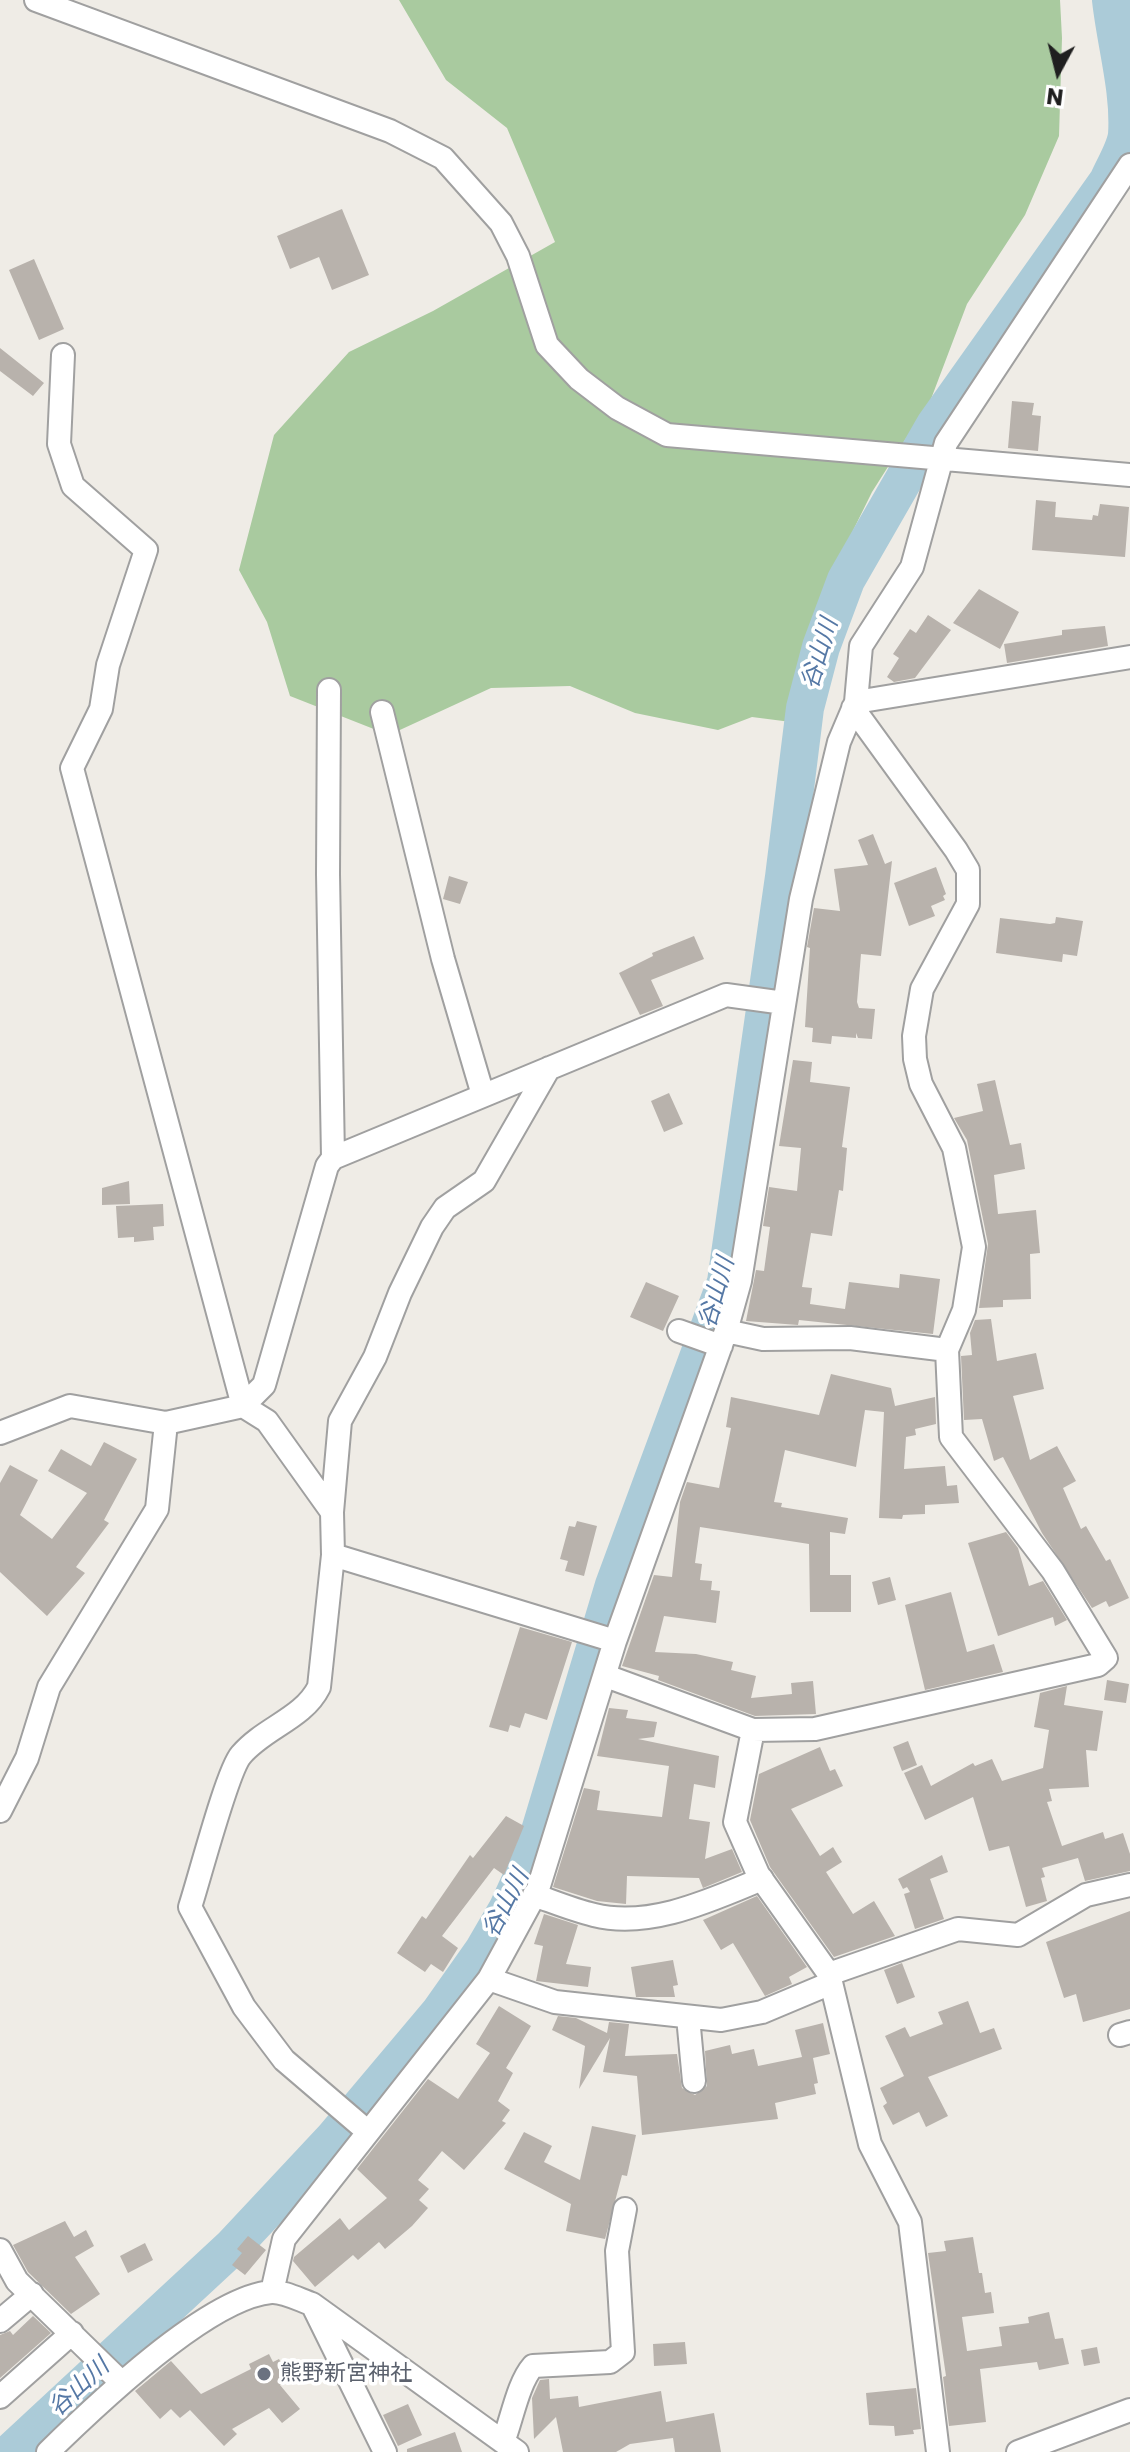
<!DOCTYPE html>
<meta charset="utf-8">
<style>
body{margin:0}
#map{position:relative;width:1130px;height:2452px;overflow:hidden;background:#efece6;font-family:Poppins,sans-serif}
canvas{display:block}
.north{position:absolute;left:1018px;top:32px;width:80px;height:80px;-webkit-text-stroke:6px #fff;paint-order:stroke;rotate:187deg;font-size:22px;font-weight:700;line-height:32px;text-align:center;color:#1f1f1f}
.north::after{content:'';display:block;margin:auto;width:28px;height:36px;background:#1f1f1f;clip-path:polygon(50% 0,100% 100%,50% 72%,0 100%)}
</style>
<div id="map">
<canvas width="1130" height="2452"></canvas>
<div class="north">N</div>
</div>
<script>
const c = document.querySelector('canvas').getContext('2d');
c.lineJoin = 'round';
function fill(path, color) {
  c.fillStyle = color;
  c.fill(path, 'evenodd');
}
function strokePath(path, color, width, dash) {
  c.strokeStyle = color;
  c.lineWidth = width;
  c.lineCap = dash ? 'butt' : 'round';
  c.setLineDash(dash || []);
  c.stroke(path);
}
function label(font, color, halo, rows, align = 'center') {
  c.font = font + ' Poppins,"Noto Sans JP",sans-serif';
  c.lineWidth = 7;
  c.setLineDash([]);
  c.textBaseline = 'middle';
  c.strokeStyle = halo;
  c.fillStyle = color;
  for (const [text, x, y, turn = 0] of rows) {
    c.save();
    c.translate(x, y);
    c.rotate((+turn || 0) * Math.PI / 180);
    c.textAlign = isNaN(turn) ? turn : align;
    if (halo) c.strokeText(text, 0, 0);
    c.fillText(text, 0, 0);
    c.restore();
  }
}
const forest = new Path2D(`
 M 399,0 L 1060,0 L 1062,38 L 1059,136 L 1025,215 L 967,304 L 931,399 L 872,492 L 841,555 L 810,626 L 791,722 L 752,717 L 718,730 L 635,713 L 570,686 L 491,688 L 389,735 L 290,696 L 267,622 L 239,570 L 274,435 L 349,352 L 433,311 L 555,242 L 507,128 L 446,80 Z`);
const river = new Path2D(`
 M 11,2452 L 232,2247 L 334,2138 L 440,2012 L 483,1951 L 508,1908 L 534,1851 L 614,1585 L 726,1282 L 784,877 L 805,708 L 821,647 L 846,580 L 935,425 L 1108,181 C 1114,167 1125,150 1127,135 C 1130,91 1116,45 1111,0`);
const building = new Path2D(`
 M 342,209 L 369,275 L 332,290 L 319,257 L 290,269 L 277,236 Z
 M 34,259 L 64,329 L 39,340 L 9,270 Z
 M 0,348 L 44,383 L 33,396 L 0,371 Z
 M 1012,401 L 1034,403 L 1032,415 L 1041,416 L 1038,451 L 1008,448 Z
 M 1036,500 L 1056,502 L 1055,517 L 1092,520 L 1093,515 L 1098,516 L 1100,504 L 1129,507 L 1125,557 L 1032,550 Z
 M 979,589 L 1019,612 L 1000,649 L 953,623 Z
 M 928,615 L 951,630 L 915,678 L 894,682 L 887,677 L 899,658 L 893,654 L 910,629 L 916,633 Z
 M 1105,626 L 1108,646 L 1007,663 L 1004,644 L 1062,635 L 1062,630 Z
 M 873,834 L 885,864 L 892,861 L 881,956 L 861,954 L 857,1002 L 859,1008 L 875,1009 L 872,1039 L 858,1038 L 856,1033 L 856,1038 L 832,1036 L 831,1044 L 812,1042 L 813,1028 L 805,1027 L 810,948 L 807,947 L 814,908 L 840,911 L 834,869 L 868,865 L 858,840 Z
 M 936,867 L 946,894 L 943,896 L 945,900 L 931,906 L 935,916 L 909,926 L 894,883 Z
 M 449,876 L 468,882 L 460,904 L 443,899 Z
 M 1056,917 L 1083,921 L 1077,956 L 1063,954 L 1062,962 L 996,953 L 1000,918 L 1050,924 L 1055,923 Z
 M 694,936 L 704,959 L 651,980 L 663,1006 L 640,1015 L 619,973 L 653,956 L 652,953 Z
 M 793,1060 L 812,1062 L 810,1082 L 850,1087 L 842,1147 L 847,1148 L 843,1191 L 839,1190 L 832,1236 L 811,1233 L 802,1287 L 812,1288 L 810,1304 L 845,1309 L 849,1282 L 899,1288 L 900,1274 L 940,1279 L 933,1334 L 799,1320 L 798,1325 L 746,1321 L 756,1270 L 764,1271 L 770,1227 L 763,1226 L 769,1187 L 797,1191 L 801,1148 L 779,1146 Z
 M 995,1080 L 1010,1145 L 1021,1143 L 1025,1169 L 994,1175 L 998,1214 L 1036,1210 L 1040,1253 L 1030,1254 L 1031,1299 L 1003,1300 L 1003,1307 L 979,1308 L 988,1244 L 967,1140 L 954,1118 L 983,1111 L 977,1084 Z
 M 669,1093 L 683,1124 L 664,1132 L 651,1101 Z
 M 129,1181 L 130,1204 L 102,1205 L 102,1188 Z
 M 163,1204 L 164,1226 L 153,1227 L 154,1240 L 134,1242 L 134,1237 L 118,1238 L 116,1206 Z
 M 646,1282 L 679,1296 L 663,1331 L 630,1317 Z
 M 991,1319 L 997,1361 L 1036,1353 L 1044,1389 L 1013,1396 L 1030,1460 L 1057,1446 L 1076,1481 L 1063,1488 L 1081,1529 L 1086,1526 L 1106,1561 L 1110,1559 L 1129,1598 L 1109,1607 L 1106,1601 L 1092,1608 L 1042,1533 L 1003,1457 L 994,1461 L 982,1419 L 964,1420 L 961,1356 L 972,1355 L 970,1333 L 975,1320 Z
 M 831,1374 L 891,1388 L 895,1406 L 935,1397 L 936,1424 L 915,1429 L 916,1435 L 906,1437 L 904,1469 L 945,1466 L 947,1486 L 957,1485 L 959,1503 L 925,1505 L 925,1514 L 903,1515 L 902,1519 L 879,1518 L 884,1412 L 865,1410 L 856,1467 L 785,1450 L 774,1502 L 782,1503 L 781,1507 L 848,1518 L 845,1534 L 830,1532 L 830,1575 L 851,1575 L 851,1612 L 810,1612 L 809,1544 L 700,1527 L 695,1563 L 702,1564 L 700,1580 L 712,1581 L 711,1590 L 720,1591 L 716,1623 L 664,1616 L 655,1652 L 696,1654 L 733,1662 L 731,1670 L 756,1676 L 751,1698 L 792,1694 L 791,1683 L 813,1681 L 816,1714 L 755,1716 L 658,1680 L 659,1676 L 622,1666 L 654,1575 L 672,1577 L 680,1502 L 687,1482 L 719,1488 L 731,1428 L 726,1427 L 731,1397 L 819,1415 Z
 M 104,1442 L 137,1459 L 104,1520 L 109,1523 L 76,1567 L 85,1573 L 47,1616 L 0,1572 L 0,1483 L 10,1465 L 38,1480 L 20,1515 L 52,1539 L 87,1493 L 48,1471 L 61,1449 L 91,1466 Z
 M 577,1521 L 597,1526 L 584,1576 L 565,1571 L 568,1561 L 560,1559 L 569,1526 L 575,1527 Z
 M 1006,1532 L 1018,1548 L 1029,1586 L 1043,1581 L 1067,1620 L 1055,1626 L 1053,1617 L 998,1636 L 968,1543 Z
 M 890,1577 L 896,1600 L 878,1605 L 872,1582 Z
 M 951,1592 L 967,1652 L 994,1644 L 1003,1672 L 925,1690 L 905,1605 Z
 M 520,1627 L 572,1642 L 547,1720 L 525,1713 L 520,1728 L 510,1725 L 508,1732 L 489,1727 Z
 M 1107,1680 L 1129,1684 L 1126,1703 L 1104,1700 Z
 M 1067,1686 L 1064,1705 L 1103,1711 L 1097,1751 L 1086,1750 L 1089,1787 L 1049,1789 L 1052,1801 L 1047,1802 L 1062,1846 L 1103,1832 L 1105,1839 L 1123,1833 L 1130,1854 L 1130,1871 L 1085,1881 L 1078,1858 L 1042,1868 L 1045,1877 L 1041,1878 L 1047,1901 L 1026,1907 L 1009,1846 L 989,1851 L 973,1797 L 925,1820 L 904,1773 L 922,1765 L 931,1786 L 973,1763 L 975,1766 L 992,1759 L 1002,1781 L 1043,1768 L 1049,1730 L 1034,1727 L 1040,1693 Z
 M 609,1708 L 628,1710 L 626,1718 L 657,1722 L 654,1737 L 638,1739 L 719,1756 L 715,1788 L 694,1784 L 689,1819 L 710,1822 L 705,1859 L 732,1849 L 742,1872 L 703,1888 L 699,1878 L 627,1876 L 626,1904 L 597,1901 L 553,1887 L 584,1788 L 600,1791 L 597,1810 L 662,1817 L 669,1766 L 597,1756 Z
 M 908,1741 L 917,1765 L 902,1771 L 893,1747 Z
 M 820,1747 L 830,1771 L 835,1769 L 843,1786 L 791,1809 L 820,1856 L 833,1847 L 842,1862 L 826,1872 L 853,1914 L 874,1901 L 895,1936 L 834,1957 L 770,1867 L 750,1820 L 759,1774 Z
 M 506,1816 L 524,1826 L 504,1875 L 494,1868 L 442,1936 L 458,1948 L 443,1972 L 431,1964 L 425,1972 L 397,1953 L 422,1916 L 426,1919 L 470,1855 L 473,1858 Z
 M 942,1855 L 948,1872 L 930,1879 L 944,1919 L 915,1929 L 904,1894 L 910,1892 L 907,1887 L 903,1889 L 898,1879 Z
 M 757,1896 L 807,1967 L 789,1977 L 792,1984 L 765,1996 L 733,1943 L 721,1950 L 703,1920 Z
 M 1130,1911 L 1130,2009 L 1083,2022 L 1076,1994 L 1064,1998 L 1046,1942 Z
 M 544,1914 L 578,1925 L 566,1964 L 591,1967 L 588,1987 L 536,1981 L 543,1946 L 534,1944 Z
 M 673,1960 L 678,1985 L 673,1986 L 675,1997 L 636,1997 L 631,1967 Z
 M 902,1963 L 915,1997 L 897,2004 L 884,1970 Z
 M 968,2001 L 980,2033 L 994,2028 L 1002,2049 L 928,2077 L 948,2116 L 926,2127 L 919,2112 L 893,2125 L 883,2106 L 887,2103 L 880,2088 L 904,2076 L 885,2036 L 905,2027 L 910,2037 L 943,2024 L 938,2012 Z
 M 499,2006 L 531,2026 L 506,2068 L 513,2073 L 498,2101 L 510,2110 L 502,2121 L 506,2123 L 464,2170 L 442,2151 L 418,2180 L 429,2189 L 419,2200 L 428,2208 L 412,2226 L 385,2249 L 379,2242 L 358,2260 L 353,2255 L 315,2287 L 293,2261 L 294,2257 L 340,2218 L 349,2230 L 387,2198 L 357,2169 L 428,2079 L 458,2099 L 490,2053 L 476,2044 Z
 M 558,2016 L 576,2018 L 607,2033 L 609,2022 L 629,2024 L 625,2056 L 677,2054 L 682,2088 L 695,2095 L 707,2086 L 705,2051 L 730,2045 L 732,2054 L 754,2049 L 758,2066 L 802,2057 L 795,2030 L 823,2023 L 830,2054 L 813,2058 L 818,2083 L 814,2084 L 816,2094 L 775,2103 L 778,2119 L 642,2135 L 637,2076 L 603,2072 L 610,2038 L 579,2089 L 585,2046 L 552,2030 Z
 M 592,2126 L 636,2135 L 627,2176 L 622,2175 L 605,2239 L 566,2231 L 571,2204 L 504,2169 L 524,2132 L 552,2146 L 544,2162 L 580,2180 Z
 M 65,2221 L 74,2237 L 86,2230 L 94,2246 L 75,2257 L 100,2294 L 71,2314 L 28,2272 L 13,2245 Z
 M 248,2236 L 266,2250 L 245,2275 L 232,2265 L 242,2253 L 237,2249 Z
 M 973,2237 L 979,2273 L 982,2273 L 985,2293 L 991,2292 L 994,2313 L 962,2317 L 967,2351 L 1002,2346 L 999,2327 L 1029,2323 L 1028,2317 L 1049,2312 L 1055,2339 L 1063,2338 L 1069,2364 L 1039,2370 L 1037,2362 L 980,2369 L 986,2422 L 949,2426 L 943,2377 L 946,2376 L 928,2253 L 946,2251 L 944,2241 Z
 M 145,2243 L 153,2260 L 128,2273 L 120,2256 Z
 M 33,2316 L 51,2333 L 0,2378 L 0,2335 L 10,2331 L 13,2335 Z
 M 685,2342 L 687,2364 L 654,2366 L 653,2344 Z
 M 1097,2347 L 1100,2363 L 1084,2366 L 1081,2350 Z
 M 269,2354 L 273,2362 L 279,2359 L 290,2380 L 280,2385 L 300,2409 L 282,2423 L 269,2408 L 232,2429 L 237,2434 L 224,2446 L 190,2410 L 180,2418 L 171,2409 L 160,2419 L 135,2391 L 171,2361 L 201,2394 L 251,2369 L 249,2364 Z
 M 549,2379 L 550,2399 L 578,2396 L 579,2407 L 661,2391 L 666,2422 L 714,2413 L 721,2452 L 675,2452 L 673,2438 L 630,2444 L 616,2452 L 563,2452 L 556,2417 L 534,2439 L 532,2398 L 540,2380 Z
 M 916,2388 L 921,2429 L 913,2430 L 914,2434 L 895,2436 L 894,2426 L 869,2425 L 866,2393 Z
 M 408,2404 L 422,2435 L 398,2446 L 383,2415 Z
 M 455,2432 L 462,2452 L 407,2452 L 407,2449 Z`);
const minor = new Path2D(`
 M 36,0 L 390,131 L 443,158 L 501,223 L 518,256 L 547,345 L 579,379 L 617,408 L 667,435 L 1130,475
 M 63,355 L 59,444 L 73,486 L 146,550 L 108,665 L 101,709 L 72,768 L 243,1406 L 267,1421 L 332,1512 L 333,1555 L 615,1641
 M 329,690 L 328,874 L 333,1158
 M 856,702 L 1130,657
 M 382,712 L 443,959 L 483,1095
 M 679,1331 L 721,1346
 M 726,1331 L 763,1339 L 850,1338 L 947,1350
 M 0,1433 L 70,1406 L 166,1423 L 243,1406 L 264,1385 L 327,1166 L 333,1158 L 726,995 L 784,1003
 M 332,1512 L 340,1421 L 375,1357 L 400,1293 L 432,1227 L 445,1208 L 484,1181 L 549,1068
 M 333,1555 L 319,1687 C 303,1719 265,1727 241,1755 C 227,1771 199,1880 190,1907 L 244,2007 L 284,2060 L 367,2131
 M 606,1676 L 753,1730 L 735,1822 L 758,1874 L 829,1974 L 870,2144 L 910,2222 L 938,2452
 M 753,1730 L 815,1729 L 1098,1665 L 1106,1658 L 1053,1571 L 951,1437 L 947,1350 L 964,1310 L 974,1247 L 954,1148 L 921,1084 L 915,1059 L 914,1036 L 922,989 L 968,904 L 968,870 L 956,850 L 853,708
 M 0,1811 L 27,1758 L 49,1687 L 157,1509 L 166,1423
 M 534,1895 C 554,1902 573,1910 594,1915 C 650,1929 711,1900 762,1879
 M 829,1974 L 958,1929 L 1018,1935 L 1086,1895 L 1130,1885
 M 489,1979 L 555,2002 L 721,2020 L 762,2012 L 831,1983
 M 688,2017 L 694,2081
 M 1120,2035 L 1130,2032
 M 0,2250 L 17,2281 L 121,2382
 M 272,2292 L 284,2239 L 489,1979 L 538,1889 L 615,1641 L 726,1331 L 740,1281 L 801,899 L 839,742 L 856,702 L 861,646 L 912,567 L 946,443 L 1130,165
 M 314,2308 L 385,2452
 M 0,2321 L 32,2294
 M 0,2397 L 72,2333
 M 503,2442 C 512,2419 518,2383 533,2366 L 610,2362 L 623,2352 L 617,2251 L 625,2209
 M 48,2452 C 94,2407 207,2298 271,2292 C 283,2291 300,2300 312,2304 L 517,2452
 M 1018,2452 L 1130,2410`);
const markers = [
 [264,2374,8,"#6b7280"]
];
const worshipNames = [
 ["熊野新宮神社",280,2374]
];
const waterNames = [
 ["谷山川",821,654,-73],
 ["谷山川",718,1293,-74],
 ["谷山川",507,1904,-63],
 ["谷山川",80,2388,-43]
];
fill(forest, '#a9ca9f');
strokePath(river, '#abcbd8', 38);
fill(building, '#b8b2ac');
strokePath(minor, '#a0a0a0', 26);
strokePath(minor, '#fff', 22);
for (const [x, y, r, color] of markers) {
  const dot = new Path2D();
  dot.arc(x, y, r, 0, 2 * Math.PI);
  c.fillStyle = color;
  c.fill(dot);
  strokePath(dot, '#fff', 3);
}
label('22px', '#5b616d', '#fff', worshipNames, 'left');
label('italic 24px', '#5578a5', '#fff', waterNames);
</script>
